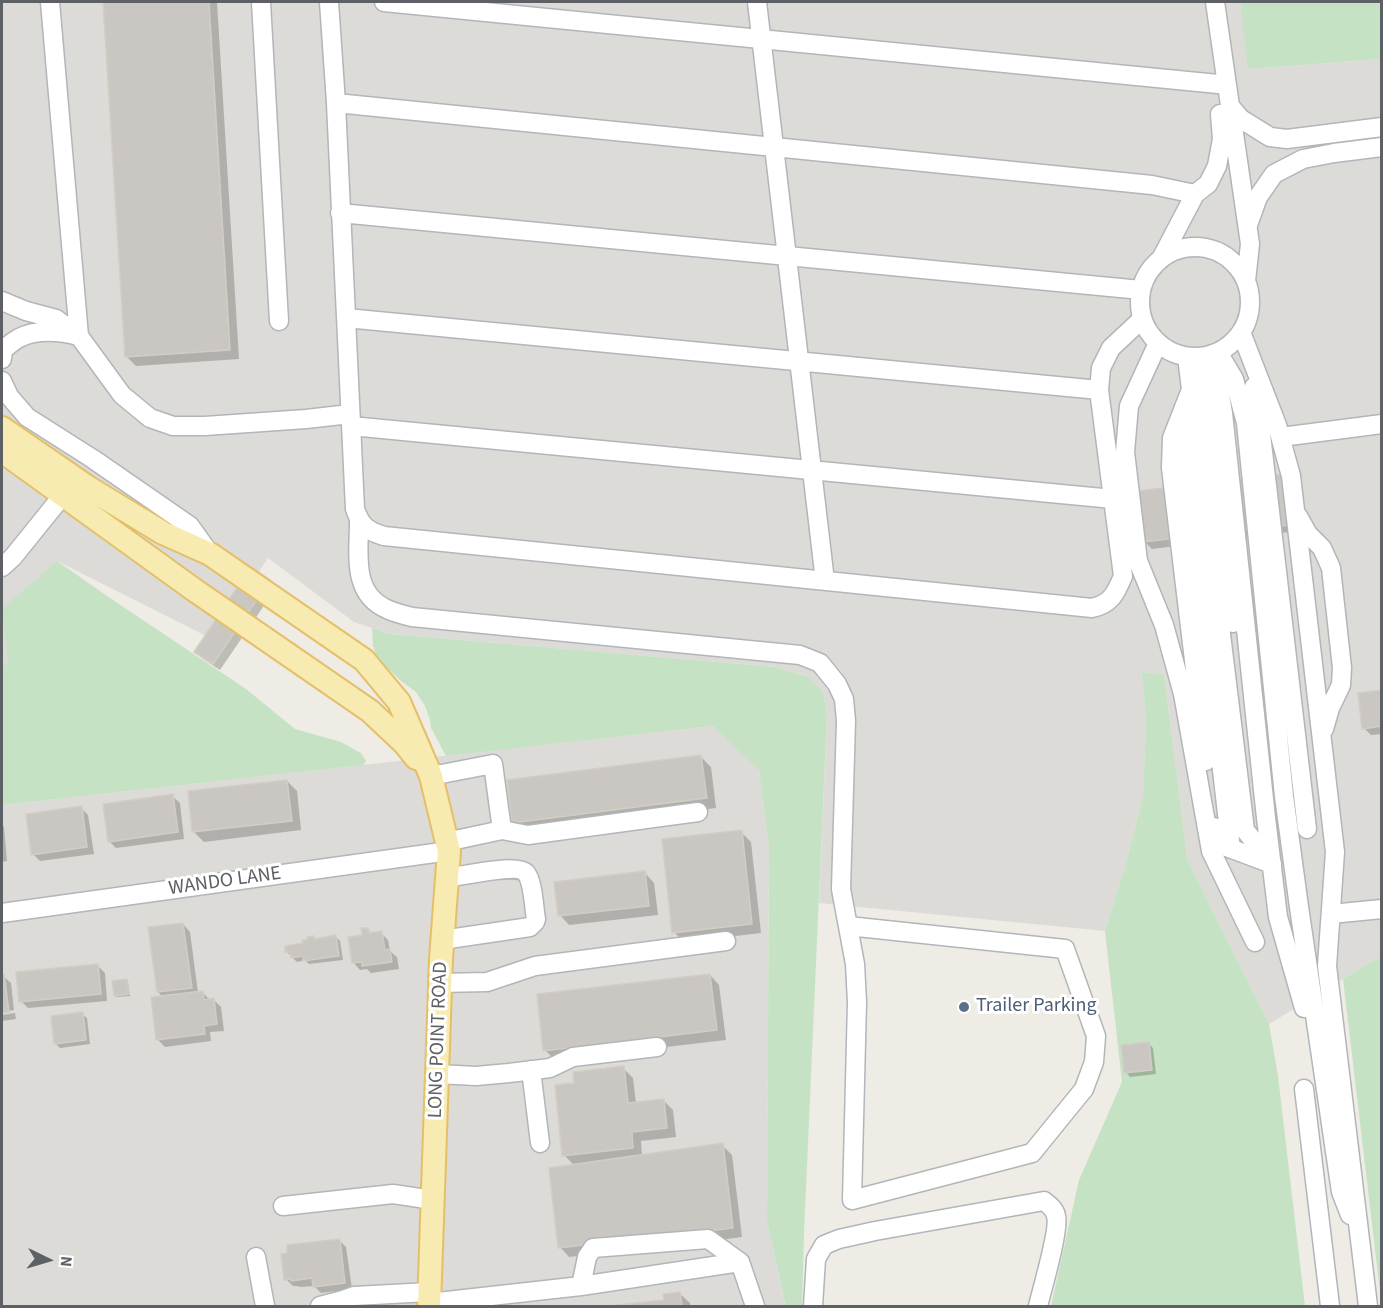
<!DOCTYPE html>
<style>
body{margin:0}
#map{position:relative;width:1383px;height:1308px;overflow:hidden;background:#eeece5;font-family:"Source Sans 3",sans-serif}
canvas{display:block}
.frame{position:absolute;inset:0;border:3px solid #5d6064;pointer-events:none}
.north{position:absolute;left:18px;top:1230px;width:60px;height:60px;-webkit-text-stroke:4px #fff;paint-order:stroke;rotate:95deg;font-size:16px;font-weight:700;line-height:24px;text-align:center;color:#5d6064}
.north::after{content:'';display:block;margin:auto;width:21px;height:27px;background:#5d6064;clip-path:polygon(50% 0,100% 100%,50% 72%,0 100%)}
</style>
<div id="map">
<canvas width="1383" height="1308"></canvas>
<div class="frame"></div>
<div class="north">N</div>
</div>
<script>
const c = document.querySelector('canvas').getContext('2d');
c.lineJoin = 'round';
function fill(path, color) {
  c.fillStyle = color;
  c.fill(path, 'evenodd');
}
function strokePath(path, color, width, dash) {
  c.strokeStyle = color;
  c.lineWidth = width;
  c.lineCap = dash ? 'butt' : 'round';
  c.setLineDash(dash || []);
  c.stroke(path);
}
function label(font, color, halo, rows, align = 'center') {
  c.font = font + ' "Source Sans 3",sans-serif';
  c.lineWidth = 6;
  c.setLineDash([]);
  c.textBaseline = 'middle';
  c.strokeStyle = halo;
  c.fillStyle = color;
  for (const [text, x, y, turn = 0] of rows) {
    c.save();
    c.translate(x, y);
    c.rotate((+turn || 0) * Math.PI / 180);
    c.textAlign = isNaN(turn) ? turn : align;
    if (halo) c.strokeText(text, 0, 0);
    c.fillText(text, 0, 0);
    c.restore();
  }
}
const industrial = new Path2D(`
 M 2,2 L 1240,2 L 1249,69 L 1381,59 L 1381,958 L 1376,959 L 1269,1024 L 1187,859 L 1164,675 L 1142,672 L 1146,721 L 1143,796 L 1125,867 L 1105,931 L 819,903 L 827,716 L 823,691 L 808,677 L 776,667 L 390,634 L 354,622 L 268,558 L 214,640 L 57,561 L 8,665 L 2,665 Z
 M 713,726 L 759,769 L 769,846 L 767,1221 L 785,1304 L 784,1306 L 2,1306 L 2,805 Z`);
const green = new Path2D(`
 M 1240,2 L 1381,2 L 1381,59 L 1248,69 Z
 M 57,561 L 110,598 L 246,689 L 295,729 L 341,742 L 361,753 L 366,761 L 363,765 L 2,805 L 2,665 L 8,664 L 2,609 Z
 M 372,628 L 390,634 L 776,667 L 808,677 L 823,691 L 827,716 L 804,1233 L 802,1306 L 784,1306 L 785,1303 L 767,1221 L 769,846 L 759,770 L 713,726 L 446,756 L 431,728 L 430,720 L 425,706 L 416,692 L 401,681 L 377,658 L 373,646 Z
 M 1142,672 L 1164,675 L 1187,859 L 1269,1024 L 1278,1076 L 1305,1306 L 1051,1306 L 1079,1180 L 1122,1082 L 1105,931 L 1125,867 L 1143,796 L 1146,721 Z
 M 1381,958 L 1382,958 L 1381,1300 L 1343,979 L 1376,959 Z`);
const shadow = new Path2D(`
 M 104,2 L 217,2 L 239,359 L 136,366 L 126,356 Z
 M 1284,475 L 1297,531 L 1152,549 L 1145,542 Z
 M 252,569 L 276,588 L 220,670 L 203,659 L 196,652 Z
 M 1382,691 L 1382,734 L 1371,735 L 1364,728 Z
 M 701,757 L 711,767 L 716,808 L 523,832 L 513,822 Z
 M 287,781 L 297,791 L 301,830 L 204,842 L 194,832 Z
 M 172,796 L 180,803 L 184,839 L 116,848 L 109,841 Z
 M 81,808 L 88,815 L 94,854 L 40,861 L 33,854 Z
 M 2,825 L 4,827 L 7,861 L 2,862 Z
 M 741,832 L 751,842 L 761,933 L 684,942 L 674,932 Z
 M 645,873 L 654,883 L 658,915 L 569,925 L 560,915 Z
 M 183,924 L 190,932 L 198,993 L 202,992 L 210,1000 L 214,1000 L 221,1007 L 224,1031 L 210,1032 L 211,1041 L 165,1047 L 157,1039 L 163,997 L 158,992 Z
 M 368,929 L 372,934 L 381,933 L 388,940 L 390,951 L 397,957 L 399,969 L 371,973 L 367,969 L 360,970 L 353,962 L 363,936 Z
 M 336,937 L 340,941 L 343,960 L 309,964 L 305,960 L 297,962 L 287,952 L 304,945 L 313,938 L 315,940 Z
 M 98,966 L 105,973 L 107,1001 L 28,1008 L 21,1001 Z
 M 710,975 L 719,985 L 726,1040 L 555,1060 L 545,1050 Z
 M 2,976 L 3,976 L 11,983 L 14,1010 L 2,1012 Z
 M 126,981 L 128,982 L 130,996 L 117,997 L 115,996 Z
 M 15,1013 L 16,1019 L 2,1021 L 2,1015 Z
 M 82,1014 L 87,1018 L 90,1044 L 60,1048 L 56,1044 Z
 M 1148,1043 L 1153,1048 L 1156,1074 L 1130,1077 L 1126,1072 Z
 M 623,1068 L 633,1078 L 636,1103 L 663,1100 L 673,1110 L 676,1137 L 641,1141 L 642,1156 L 722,1145 L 732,1155 L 742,1237 L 622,1253 L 620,1251 L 569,1257 L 560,1247 L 575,1166 L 564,1155 L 576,1084 Z
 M 339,1240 L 346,1247 L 352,1289 L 321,1293 L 314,1286 L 300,1287 L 298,1286 L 293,1286 L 286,1279 Z
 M 680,1294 L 690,1303 L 690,1306 L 622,1306 L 666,1301 Z`);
const building = new Path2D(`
 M 103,2 L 209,2 L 230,350 L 125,357 Z
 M 1284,474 L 1290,525 L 1143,542 L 1137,491 Z
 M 251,567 L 270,580 L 213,664 L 194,652 Z
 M 1382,690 L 1382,726 L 1362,729 L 1358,693 Z
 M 701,755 L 707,798 L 512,823 L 507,780 Z
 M 287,780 L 292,821 L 192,832 L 188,791 Z
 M 173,794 L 178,832 L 108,842 L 103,804 Z
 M 82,806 L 87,847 L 31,855 L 26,814 Z
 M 742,830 L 752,924 L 672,933 L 662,839 Z
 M 645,871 L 649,906 L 558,916 L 554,882 Z
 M 183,923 L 192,988 L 157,992 L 148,927 Z
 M 361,928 L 368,928 L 369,933 L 382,931 L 385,950 L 390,949 L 392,962 L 362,966 L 362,962 L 352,963 L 348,937 L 362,935 Z
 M 336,935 L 339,956 L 303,961 L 303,956 L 291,958 L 290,952 L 285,952 L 285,946 L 303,943 L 302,940 L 308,940 L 307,937 L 314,936 L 314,939 Z
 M 98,964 L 101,994 L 19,1002 L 16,972 Z
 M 4,974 L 9,1012 L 2,1013 L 2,975 Z
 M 710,974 L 717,1030 L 543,1051 L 537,994 Z
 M 127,979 L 129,994 L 114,996 L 112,981 Z
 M 203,991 L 204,1000 L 214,998 L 217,1024 L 204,1026 L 205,1034 L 156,1040 L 151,997 Z
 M 83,1012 L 86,1040 L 54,1044 L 51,1016 Z
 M 1149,1042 L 1152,1070 L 1124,1073 L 1121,1045 Z
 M 624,1066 L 628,1103 L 664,1099 L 667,1128 L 632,1132 L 633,1148 L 562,1156 L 555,1085 L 574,1083 L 573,1072 Z
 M 723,1143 L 733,1228 L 610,1244 L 610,1242 L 558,1248 L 549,1168 Z
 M 340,1239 L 345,1283 L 313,1287 L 312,1278 L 291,1281 L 291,1279 L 284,1280 L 281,1254 L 287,1253 L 287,1245 Z
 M 680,1292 L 682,1306 L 609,1306 L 664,1300 L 663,1294 Z`);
const minor = new Path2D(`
 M 50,2 L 79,336 L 122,395 L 150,418 L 173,426 L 205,426 L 306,419 L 350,414
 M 261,2 L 279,321
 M 329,2 L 336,103 L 355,509 C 361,526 367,531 384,536 L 1092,608 C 1111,604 1116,593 1123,576 L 1099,390 L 1101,368 L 1111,348 L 1142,319
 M 384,2 L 1218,84
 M 757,2 L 825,581
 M 1215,2 L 1250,244 L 1246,281
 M 336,103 L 1152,185 L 1195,194
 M 1230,106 L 1241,119 L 1270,137 L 1287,139 L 1382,127
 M 340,213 L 1141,290
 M 1248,225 L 1258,197 L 1274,174 L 1303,159 L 1334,153 L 1382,147
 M1140 302a55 55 0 1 1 110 0a55 55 0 1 1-110 0Z
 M 1162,257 L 1195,194 L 1208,184 L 1217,166 L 1222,139 L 1220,114
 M 2,301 L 26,311 L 56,319 L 79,336 C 61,331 36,329 19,338 C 13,341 8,346 3,350 L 2,359
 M 346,318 L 1099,390
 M 1241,332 L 1277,425 L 1291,476 L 1335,852 L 1327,966 L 1368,1306
 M 1158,343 L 1129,406 L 1125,452 L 1138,561 L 1164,625 L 1183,694 L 1211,851 L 1255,942
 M 1218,352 L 1234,379 L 1246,423 L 1284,796 L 1299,907 L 1341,1192 L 1350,1215
 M 1213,354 L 1223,413 L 1266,818 L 1278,917 L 1304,1008
 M 1187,357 L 1245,830 L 1271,863
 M 1202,359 L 1233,623
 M 2,381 L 9,396 L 27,417 L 93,459 L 190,526 L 210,554
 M 1254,387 L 1259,417 L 1307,829
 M 1190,392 L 1172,438 L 1171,468 L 1206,761
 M 351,426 L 1113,499
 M 1184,427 L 1186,455 L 1231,849
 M 1281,437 L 1382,424
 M 1298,516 L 1308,534 L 1322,548 L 1331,568 L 1342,668 L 1341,685 L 1330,708 L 1324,729
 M 359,521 C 359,554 351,595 389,610 C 396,613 404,615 412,617 L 800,655 L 820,663 L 837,684 L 844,699 L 846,721 L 841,889 L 855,964 L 857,1002 L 852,1200 L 1032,1153 L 1084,1089 L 1094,1062 L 1096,1036 L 1065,949 L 848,926
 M 2,567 L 13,557 L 63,495
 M 431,776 L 493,764 L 502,830 L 446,842
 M 1214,827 L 1216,843 L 1272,864
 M 502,830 L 528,835 L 698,812
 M 2,913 L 449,851
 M 1331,914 L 1382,909
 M 442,940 L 530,927 L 535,922 L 536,919 C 534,908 533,881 526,873 C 517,863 462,876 447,878
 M 440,983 L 487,982 L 535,966 L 726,941
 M 531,1070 L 540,1143
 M 437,1074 L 476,1076 L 509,1073 L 550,1068 L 573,1057 L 657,1047
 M 1304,1089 L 1330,1306
 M 283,1206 L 393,1194 L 433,1200
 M 256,1257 L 265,1306
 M 581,1286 L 587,1257 L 593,1248 L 708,1239 L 740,1262 L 755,1306
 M 429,1303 L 581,1286 L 740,1262
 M 320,1306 L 343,1300
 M 344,1306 L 343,1300 L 354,1296 L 429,1292
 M 813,1306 L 816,1259 L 824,1245 L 839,1239 L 875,1231 L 1044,1201 C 1049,1205 1055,1209 1056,1216 C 1060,1228 1042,1290 1038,1306`);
const major = new Path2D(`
 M 2,428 L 89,488 L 163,533 L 210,554 L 364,660 L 399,702 L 431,776 L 449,851 L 441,959 L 429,1306
 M 2,451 L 193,589 L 370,711 L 404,743 L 416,758`);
const markers = [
 [964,1007,6,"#5c6f8a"]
];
const streetNames = [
 ["WANDO LANE",225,882,-8],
 ["LONG POINT ROAD",439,1040,-88]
];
const serviceNames = [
 ["Trailer Parking",976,1007]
];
fill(industrial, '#dddbd7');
fill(green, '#c5e3c4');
fill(shadow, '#0003');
fill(building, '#cac7c2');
strokePath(building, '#d2cec4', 1.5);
strokePath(minor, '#b2b5b9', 21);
strokePath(major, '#e5bf68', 26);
strokePath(minor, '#fff', 18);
strokePath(major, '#f8ebb1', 22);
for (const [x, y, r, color] of markers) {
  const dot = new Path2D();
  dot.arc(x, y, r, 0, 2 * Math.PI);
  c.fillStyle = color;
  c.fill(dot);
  strokePath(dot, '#fff', 2);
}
label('20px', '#5d6064', '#fff', streetNames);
label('20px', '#4e5e75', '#fff', serviceNames, 'left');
</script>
